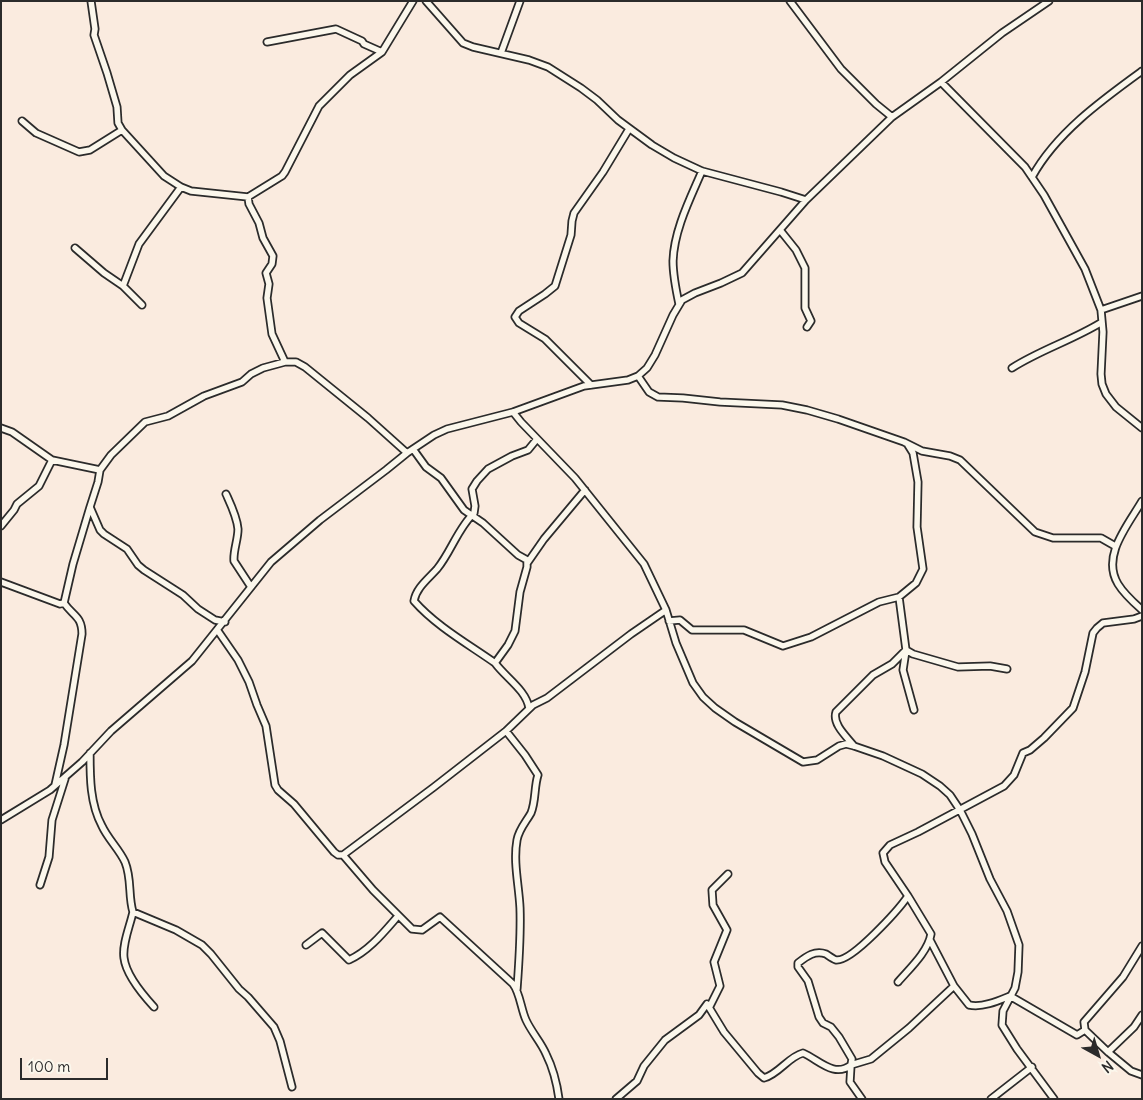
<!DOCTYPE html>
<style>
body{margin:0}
#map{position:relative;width:1143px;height:1100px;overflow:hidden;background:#faebdf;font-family:Delius,sans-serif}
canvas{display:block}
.frame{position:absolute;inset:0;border:2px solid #2b2b2b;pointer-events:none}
.north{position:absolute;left:1073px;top:1030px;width:50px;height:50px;-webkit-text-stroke:4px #fbf7ec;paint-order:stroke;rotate:141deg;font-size:14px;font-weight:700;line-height:20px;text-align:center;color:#2b2b2b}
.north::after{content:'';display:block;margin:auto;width:18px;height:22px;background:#2b2b2b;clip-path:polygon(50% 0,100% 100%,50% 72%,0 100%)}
.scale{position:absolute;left:20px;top:1058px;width:88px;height:22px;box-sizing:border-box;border:2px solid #2b2b2b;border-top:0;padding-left:6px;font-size:15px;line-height:18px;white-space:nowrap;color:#2b2b2b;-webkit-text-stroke:4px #fbf7ec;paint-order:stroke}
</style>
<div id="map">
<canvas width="1143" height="1100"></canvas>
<div class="frame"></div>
<div class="north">N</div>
<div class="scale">100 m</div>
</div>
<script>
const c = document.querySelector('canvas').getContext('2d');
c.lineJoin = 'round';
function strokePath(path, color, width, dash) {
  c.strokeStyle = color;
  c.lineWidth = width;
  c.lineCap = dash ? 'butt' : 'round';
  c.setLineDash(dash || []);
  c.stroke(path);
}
const minor = new Path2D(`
 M 91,1 L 95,29 L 94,35 L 107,73 L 117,107 L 118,123 L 122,130 L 164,176 L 181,187 L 191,191 L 248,197 L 282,176 L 285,172 L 319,106 L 350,75 L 382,52 L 413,1
 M 426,1 L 463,43 L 473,47 L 529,60 L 548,67 L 581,88 L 597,100 L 618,120 L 652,145 L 674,158 L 702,171 L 781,192 L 806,200
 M 790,1 L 841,69 L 876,104 L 892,117
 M 267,42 L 336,29 L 362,41 L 364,44 L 382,52
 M 501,53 L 520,1
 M 941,82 L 1025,167 L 1044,195 L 1085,269 L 1101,310 L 1103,332 L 1101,374 L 1102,384 L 1106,394 L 1116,407 L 1142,428
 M 22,121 L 36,133 L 79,152 L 90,150 L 122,130
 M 1032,177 C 1056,133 1102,100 1142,71
 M 248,197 L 249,204 L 259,223 L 263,238 L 273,256 L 272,264 L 266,273 L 269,284 L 267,298 L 272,334 L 285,362
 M 780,230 L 796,250 L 805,268 L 805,308 L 811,321 L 807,327
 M 75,248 L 104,273 L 123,286 L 142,305
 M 123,286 L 139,244 L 181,187
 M 679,304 C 676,290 673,275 673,261 C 674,230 690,199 702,171
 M 1101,310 L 1142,296
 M 1012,368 C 1040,350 1073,340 1102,322
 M 638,376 L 649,392 L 658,397 L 683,398 L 720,402 L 782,405 L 807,410 L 838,419 L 904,442 L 922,451 L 950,456 L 960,460 L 1035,532 L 1053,538 L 1101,538 L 1115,546
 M 591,385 L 545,339 L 519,323 L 515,317 L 519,311 L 545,294 L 555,286 L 571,235 L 572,221 L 574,213 L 603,172 L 629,129
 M 513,412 L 521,422 L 575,478 L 644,564 L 666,610 L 676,643 L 693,683 L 703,697 L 715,708 L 735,722 L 803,762 L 817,760 L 839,746 L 846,744 L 854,746 L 883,756 L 922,774 L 940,786 L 950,795 L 960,810 L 972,834 L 990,879 L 1007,911 L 1019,945 L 1018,972 L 1015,988 L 1003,1011 L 1002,1025 L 1017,1049 L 1054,1099
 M 1,428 L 12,432 L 52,460 L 100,470
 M 413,449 L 426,467 L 441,478 L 464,510 L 483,523 L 518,555 L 527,560 L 527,567 L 520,592 L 515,631 L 508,645 L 495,663 C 506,678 526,690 529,708
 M 226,494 C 231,505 237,517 238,529 C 238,540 233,551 234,561 L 251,587
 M 1142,501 C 1128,525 1101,556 1118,584 C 1124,594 1133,602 1142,610
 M 1,526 L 14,510 L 17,504 L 39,486 L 52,460
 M 528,562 L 544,539 L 585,490
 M 1,582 L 60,604 L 64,603 L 73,564 L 90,507
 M 899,597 L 906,650 L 903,670 L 914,710
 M 669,621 L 680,620 L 692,630 L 744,630 L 783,646 L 811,637 L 879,602 L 899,597 L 916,583 L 923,569 L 917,527 L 918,482 L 913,453 L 908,445
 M 225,622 L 215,620 L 198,609 L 183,595 L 144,570 L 138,565 L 127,549 L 104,534 L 100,530 L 90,507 L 98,482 L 100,470 L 111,455 L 145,422 L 168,416 L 204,396 L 242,382 L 251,374 L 263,368 L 285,362 L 296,362 L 305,367 L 368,418 L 407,453
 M 218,631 L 238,660 L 249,682 L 257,705 L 266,726 L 275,785 L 278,790 L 294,804 L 334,852 L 338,855 L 343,855 L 373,890 L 412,929 L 422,930 L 440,917 L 513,984 C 520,993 521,1009 526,1020 C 532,1033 541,1042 546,1054 C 553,1068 557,1084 559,1099
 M 495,663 C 468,644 436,626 414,601 C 416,588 428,579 437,569 C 451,552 458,528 474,513 L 475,506 L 472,489 L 477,481 L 488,469 L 512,456 L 528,450 L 537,439
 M 506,731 L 525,755 L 538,775 C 534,787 536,801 531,813 C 526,822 519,829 517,840 C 513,862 519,886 520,908 C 521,936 519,962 517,989
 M 854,746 C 847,737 832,724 836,712 L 873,675 L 892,664 L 906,650 L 913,654 L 958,667 L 990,666 L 1007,669
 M 90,753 C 90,777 90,804 102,826 C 108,839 119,849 125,862 C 132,879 128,896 133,912 L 176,930 L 202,945 L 211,954 L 239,989 L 248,997 L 274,1027 L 280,1041 L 292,1087
 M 55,785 L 64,745 L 82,634 C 82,616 73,616 64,603
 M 1,820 L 50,790 L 82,762 L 111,731 L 192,661 L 271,562 L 320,520 L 386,470 L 407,453 L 434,435 L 447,429 L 513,412 L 584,386 L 628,380 L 638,376 L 647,368 L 655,355 L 673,315 L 682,300 L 695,293 L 721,283 L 742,273 L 806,200 L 892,117 L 941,82 L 1002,33 L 1049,1
 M 343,855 L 434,787 L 506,731 L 533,705 L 547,698 L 631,634 L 666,610
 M 40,885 L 49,857 L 52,820 L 65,779
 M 133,912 C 130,926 122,944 124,958 C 126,975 143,995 154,1007
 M 930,940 L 954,986 L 969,1005 C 982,1008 998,1001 1010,996 L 1077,1035 L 1085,1030
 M 306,945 L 322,933 L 349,960 C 369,951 384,932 398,916
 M 1142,946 L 1123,977 L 1084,1022 L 1085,1030 L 1108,1052 L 1131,1071 L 1142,1075
 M 898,982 C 909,969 928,952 931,934 L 908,896 L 885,862 L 883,853 L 890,845 L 918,832 L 1004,786 L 1014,775 L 1023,753 L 1030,750 L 1044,738 L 1073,708 L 1085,672 L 1093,633 L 1097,628 L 1103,623 L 1134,619 L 1142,616
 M 710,1006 L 720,986 L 714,962 L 727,930 L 713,905 L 712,890 L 728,874
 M 1108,1052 L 1134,1027 L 1142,1015
 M 616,1099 L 637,1081 L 644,1066 L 665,1040 L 699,1015 L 707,1004 L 724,1032 L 758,1073 L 764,1078 C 779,1074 788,1057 803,1053 C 819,1060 834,1078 851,1065 L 852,1059 L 839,1037 L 831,1027 L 823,1023 L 819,1017 L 808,981 L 798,967 L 798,963 C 807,956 815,950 826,954 C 829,956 833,959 836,960 C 852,962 899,909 908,896
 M 862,1099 L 850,1082 L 851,1065 L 871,1059 L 909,1028 L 954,986
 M 991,1099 L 1032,1067`);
strokePath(minor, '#2b2b2b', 9);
strokePath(minor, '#fbf7ec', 5.5);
</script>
